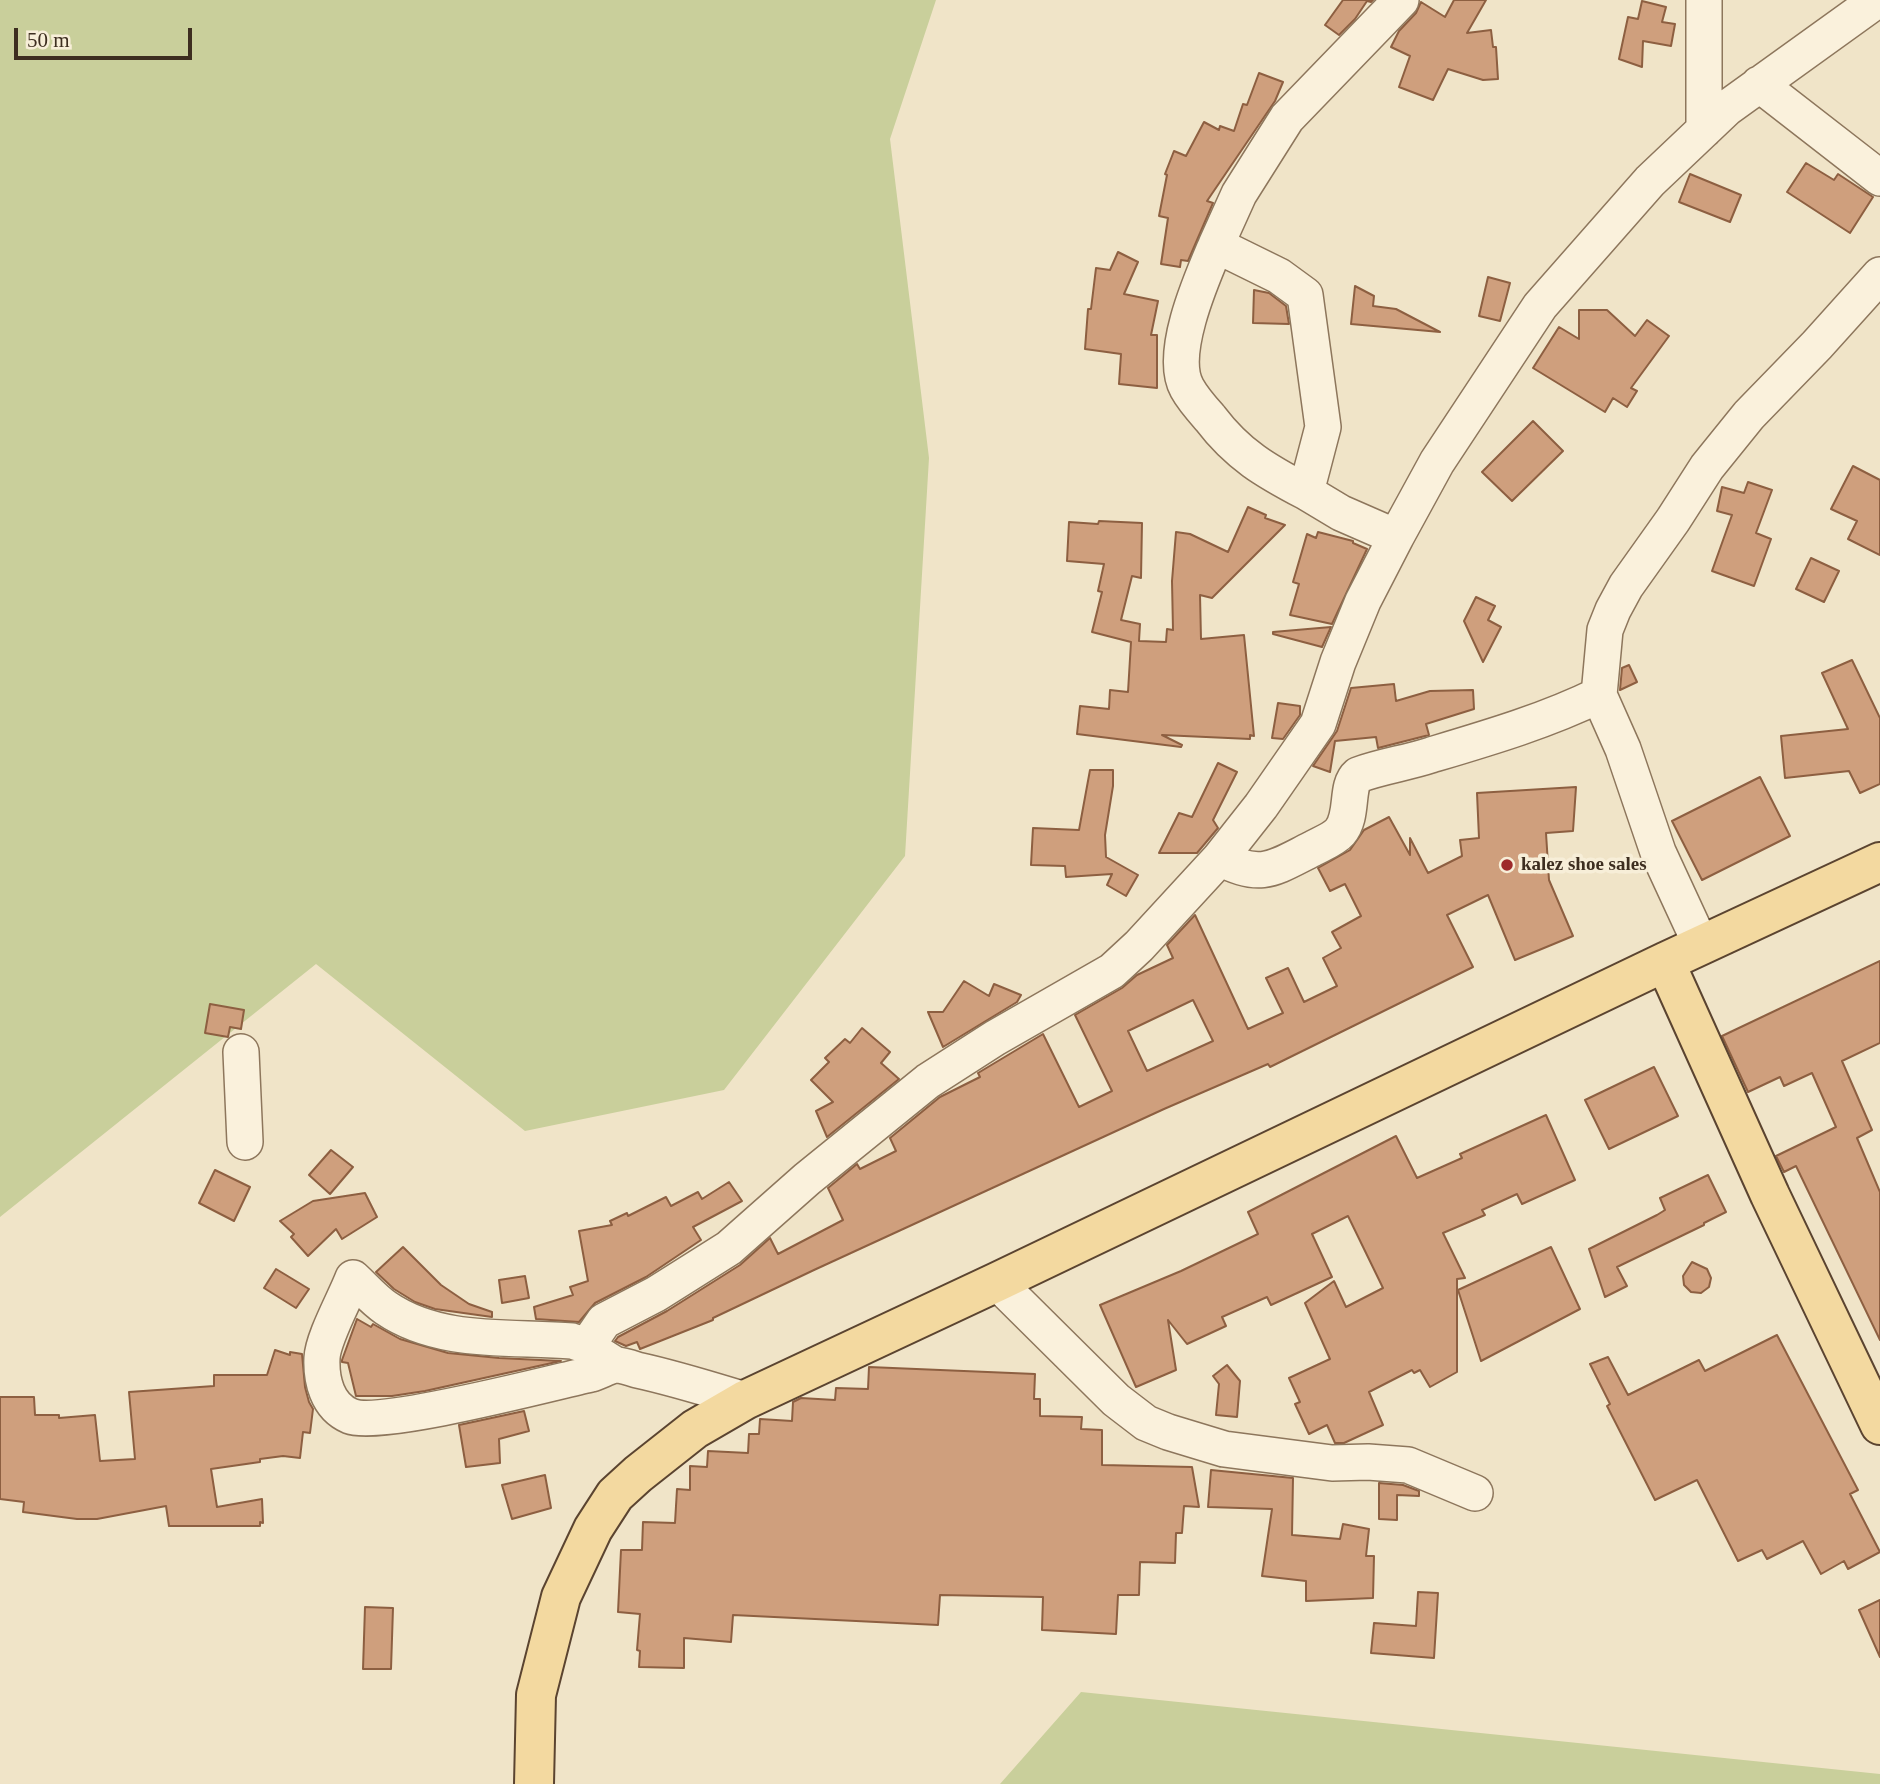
<!DOCTYPE html>
<style>
body{margin:0}
#map{position:relative;width:1880px;height:1784px;overflow:hidden;background:#f0e4c8;font-family:Georgia,serif}
canvas{display:block}
.scale{position:absolute;left:14px;top:28px;width:178px;height:32px;box-sizing:border-box;border:4px solid #3d2e20;border-top:0;padding-left:9px;font-size:21px;line-height:24px;white-space:nowrap;color:#3d2e20;-webkit-text-stroke:5px #f7eed8;paint-order:stroke}
</style>
<div id="map">
<canvas width="1880" height="1784"></canvas>
<div class="scale">50 m</div>
</div>
<script>
const c = document.querySelector('canvas').getContext('2d');
c.lineJoin = 'round';
function fill(path, color) {
  c.fillStyle = color;
  c.fill(path, 'evenodd');
}
function strokePath(path, color, width, dash) {
  c.strokeStyle = color;
  c.lineWidth = width;
  c.lineCap = dash ? 'butt' : 'round';
  c.setLineDash(dash || []);
  c.stroke(path);
}
function label(font, color, halo, rows, align = 'center') {
  c.font = font + ' Georgia,serif';
  c.lineWidth = 7;
  c.setLineDash([]);
  c.textBaseline = 'middle';
  c.strokeStyle = halo;
  c.fillStyle = color;
  for (const [text, x, y, turn = 0] of rows) {
    c.save();
    c.translate(x, y);
    c.rotate((+turn || 0) * Math.PI / 180);
    c.textAlign = isNaN(turn) ? turn : align;
    if (halo) c.strokeText(text, 0, 0);
    c.fillText(text, 0, 0);
    c.restore();
  }
}
const green = new Path2D(`
 M 0,0 L 936,0 L 890,139 L 929,458 L 905,856 L 724,1090 L 525,1131 L 316,964 L 0,1217 Z
 M 1081,1692 L 1880,1774 L 1880,1784 L 1000,1784 Z`);
const building = new Path2D(`
 M 1343,0 L 1373,0 L 1371,2 L 1367,1 L 1355,19 L 1339,35 L 1325,25 Z
 M 1454,0 L 1486,0 L 1467,33 L 1491,30 L 1493,47 L 1496,47 L 1498,79 L 1483,80 L 1448,69 L 1433,100 L 1399,87 L 1410,56 L 1391,47 L 1399,31 L 1416,13 L 1421,2 L 1445,17 Z
 M 1642,1 L 1666,7 L 1662,22 L 1675,24 L 1671,46 L 1643,41 L 1642,67 L 1619,59 L 1628,17 L 1638,19 Z
 M 1259,73 L 1283,82 L 1275,101 L 1207,201 L 1213,203 L 1188,261 L 1181,260 L 1180,267 L 1161,264 L 1168,218 L 1159,216 L 1167,175 L 1165,174 L 1174,151 L 1186,156 L 1204,122 L 1219,130 L 1220,126 L 1234,131 L 1243,104 L 1247,105 Z
 M 1806,163 L 1834,180 L 1838,174 L 1873,197 L 1850,233 L 1787,192 Z
 M 1690,174 L 1741,195 L 1730,222 L 1679,202 Z
 M 1118,252 L 1138,262 L 1124,294 L 1158,301 L 1151,335 L 1157,335 L 1157,388 L 1119,384 L 1121,354 L 1085,349 L 1088,309 L 1091,309 L 1096,268 L 1110,270 Z
 M 1488,277 L 1510,283 L 1500,321 L 1479,316 Z
 M 1355,286 L 1374,296 L 1373,306 L 1396,309 L 1440,332 L 1351,324 Z
 M 1254,290 L 1269,293 L 1286,306 L 1289,324 L 1253,323 Z
 M 1579,310 L 1607,310 L 1635,336 L 1647,320 L 1669,336 L 1631,388 L 1637,391 L 1627,407 L 1613,398 L 1605,412 L 1533,368 L 1559,327 L 1579,339 Z
 M 1533,421 L 1563,451 L 1512,501 L 1482,472 Z
 M 1853,466 L 1880,480 L 1880,555 L 1848,539 L 1857,521 L 1831,509 Z
 M 1748,482 L 1772,490 L 1756,533 L 1771,539 L 1754,586 L 1712,571 L 1732,515 L 1717,511 L 1722,487 L 1744,493 Z
 M 1248,507 L 1266,515 L 1265,518 L 1285,525 L 1212,598 L 1200,595 L 1201,639 L 1244,635 L 1254,736 L 1250,735 L 1250,739 L 1162,735 L 1182,745 L 1181,747 L 1077,734 L 1080,706 L 1109,709 L 1110,690 L 1128,692 L 1131,642 L 1092,632 L 1102,592 L 1098,591 L 1104,564 L 1067,561 L 1069,522 L 1098,524 L 1099,521 L 1142,523 L 1141,578 L 1132,576 L 1121,620 L 1140,624 L 1139,641 L 1166,642 L 1167,629 L 1173,630 L 1172,581 L 1176,532 L 1190,534 L 1228,552 Z
 M 1318,532 L 1353,541 L 1353,543 L 1367,549 L 1332,624 L 1290,615 L 1299,584 L 1293,582 L 1307,534 L 1316,538 Z
 M 1811,558 L 1839,571 L 1824,602 L 1796,589 Z
 M 1476,597 L 1495,606 L 1488,620 L 1501,627 L 1483,662 L 1464,621 Z
 M 1331,627 L 1322,647 L 1273,634 L 1273,632 Z
 M 1852,660 L 1880,718 L 1880,784 L 1860,793 L 1849,771 L 1785,778 L 1781,736 L 1848,729 L 1822,673 Z
 M 1629,665 L 1637,682 L 1620,690 L 1622,668 Z
 M 1394,684 L 1396,701 L 1430,691 L 1473,690 L 1474,709 L 1426,724 L 1429,735 L 1378,748 L 1376,737 L 1335,741 L 1330,772 L 1313,766 L 1337,731 L 1351,688 Z
 M 1278,703 L 1300,706 L 1300,715 L 1283,739 L 1272,738 Z
 M 1218,763 L 1237,772 L 1213,820 L 1218,828 L 1197,853 L 1159,853 L 1179,813 L 1192,817 Z
 M 1090,770 L 1113,770 L 1113,786 L 1105,835 L 1106,857 L 1138,875 L 1126,896 L 1107,885 L 1112,874 L 1066,877 L 1065,866 L 1031,865 L 1033,828 L 1079,830 Z
 M 1760,777 L 1790,836 L 1702,880 L 1672,821 Z
 M 1576,787 L 1573,831 L 1546,833 L 1549,880 L 1573,936 L 1515,960 L 1488,895 L 1447,915 L 1473,967 L 1270,1067 L 1268,1064 L 1164,1109 L 814,1270 L 713,1318 L 713,1320 L 640,1349 L 637,1342 L 626,1346 L 615,1341 L 618,1337 L 667,1311 L 740,1265 L 770,1238 L 778,1254 L 843,1220 L 828,1188 L 857,1164 L 860,1169 L 896,1151 L 890,1138 L 940,1097 L 980,1077 L 978,1073 L 1043,1034 L 1079,1107 L 1112,1091 L 1075,1015 L 1122,988 L 1137,975 L 1173,958 L 1167,945 L 1195,915 L 1248,1029 L 1283,1013 L 1266,978 L 1288,968 L 1304,1002 L 1337,986 L 1323,958 L 1341,948 L 1332,932 L 1361,916 L 1345,884 L 1330,891 L 1318,868 L 1350,850 L 1364,830 L 1389,817 L 1410,855 L 1410,838 L 1428,873 L 1462,856 L 1460,840 L 1479,838 L 1477,793 ZM 1193,1000 L 1213,1041 L 1147,1071 L 1128,1031 Z
 M 1880,961 L 1880,1043 L 1842,1061 L 1872,1130 L 1857,1138 L 1880,1192 L 1880,1340 L 1796,1166 L 1784,1172 L 1776,1156 L 1836,1127 L 1812,1073 L 1784,1086 L 1780,1077 L 1748,1092 L 1722,1036 Z
 M 964,981 L 989,996 L 994,984 L 1021,995 L 1017,1002 L 943,1047 L 928,1012 L 943,1012 Z
 M 210,1004 L 244,1010 L 241,1029 L 230,1027 L 228,1037 L 205,1033 Z
 M 862,1028 L 890,1052 L 881,1063 L 899,1079 L 827,1137 L 816,1111 L 833,1102 L 811,1080 L 829,1062 L 825,1058 L 845,1039 L 850,1043 Z
 M 1654,1067 L 1678,1116 L 1609,1149 L 1585,1100 Z
 M 1546,1115 L 1575,1180 L 1522,1204 L 1517,1194 L 1482,1210 L 1485,1215 L 1443,1233 L 1465,1278 L 1457,1279 L 1457,1372 L 1430,1387 L 1420,1370 L 1414,1373 L 1412,1370 L 1369,1392 L 1383,1425 L 1344,1443 L 1335,1443 L 1327,1425 L 1309,1434 L 1295,1404 L 1300,1402 L 1289,1378 L 1330,1359 L 1305,1303 L 1334,1281 L 1346,1307 L 1383,1288 L 1348,1216 L 1312,1234 L 1332,1277 L 1271,1305 L 1267,1297 L 1222,1317 L 1226,1326 L 1187,1344 L 1168,1320 L 1176,1370 L 1136,1387 L 1100,1305 L 1181,1271 L 1258,1234 L 1248,1212 L 1396,1136 L 1417,1178 L 1462,1158 L 1460,1154 Z
 M 331,1150 L 353,1167 L 330,1194 L 309,1175 Z
 M 215,1170 L 250,1187 L 234,1221 L 199,1203 Z
 M 1708,1175 L 1726,1212 L 1704,1223 L 1704,1225 L 1617,1267 L 1627,1286 L 1605,1297 L 1589,1249 L 1657,1215 L 1665,1210 L 1660,1198 Z
 M 729,1182 L 742,1201 L 693,1227 L 701,1240 L 646,1277 L 595,1303 L 579,1322 L 536,1319 L 534,1307 L 573,1295 L 570,1287 L 588,1281 L 579,1231 L 612,1225 L 610,1221 L 627,1213 L 628,1216 L 666,1197 L 671,1206 L 698,1192 L 702,1199 Z
 M 365,1193 L 377,1217 L 342,1239 L 336,1229 L 308,1256 L 291,1237 L 294,1234 L 280,1221 L 313,1201 Z
 M 403,1247 L 441,1285 L 469,1304 L 492,1312 L 492,1317 L 435,1309 L 415,1302 L 394,1289 L 376,1272 Z
 M 1551,1247 L 1580,1309 L 1481,1361 L 1458,1290 Z
 M 1692,1262 L 1707,1269 L 1711,1278 L 1709,1287 L 1701,1293 L 1691,1292 L 1684,1285 L 1683,1276 Z
 M 276,1269 L 309,1289 L 296,1308 L 264,1288 Z
 M 525,1276 L 529,1298 L 502,1303 L 499,1280 Z
 M 357,1319 L 371,1327 L 373,1324 L 400,1339 L 448,1353 L 499,1358 L 561,1361 L 425,1391 L 392,1396 L 356,1396 L 348,1363 L 342,1362 L 342,1360 Z
 M 1777,1335 L 1858,1490 L 1850,1494 L 1880,1552 L 1848,1569 L 1844,1561 L 1821,1574 L 1803,1541 L 1767,1559 L 1762,1550 L 1738,1561 L 1697,1480 L 1655,1500 L 1607,1406 L 1610,1404 L 1590,1364 L 1608,1357 L 1628,1395 L 1699,1360 L 1705,1371 Z
 M 275,1350 L 290,1355 L 290,1352 L 302,1354 L 305,1387 L 309,1402 L 313,1409 L 310,1433 L 303,1432 L 300,1458 L 283,1456 L 260,1459 L 260,1462 L 211,1469 L 217,1507 L 262,1499 L 263,1523 L 260,1522 L 260,1526 L 169,1526 L 166,1506 L 97,1519 L 77,1519 L 23,1512 L 24,1502 L 0,1499 L 0,1397 L 34,1397 L 35,1415 L 59,1415 L 59,1418 L 95,1415 L 100,1461 L 135,1459 L 129,1392 L 214,1386 L 214,1375 L 267,1375 Z
 M 1227,1365 L 1240,1381 L 1237,1417 L 1216,1415 L 1219,1384 L 1213,1376 Z
 M 869,1367 L 1035,1374 L 1034,1399 L 1040,1399 L 1040,1416 L 1082,1417 L 1081,1429 L 1102,1430 L 1102,1465 L 1192,1467 L 1199,1507 L 1184,1506 L 1182,1533 L 1176,1533 L 1175,1563 L 1140,1562 L 1139,1595 L 1118,1595 L 1116,1634 L 1042,1630 L 1043,1597 L 940,1595 L 938,1625 L 733,1615 L 731,1642 L 684,1638 L 684,1668 L 639,1667 L 640,1651 L 637,1650 L 640,1614 L 618,1612 L 621,1550 L 642,1550 L 643,1522 L 675,1523 L 677,1489 L 690,1490 L 690,1466 L 707,1467 L 708,1451 L 748,1453 L 749,1434 L 759,1434 L 760,1419 L 792,1421 L 793,1402 L 801,1398 L 835,1400 L 836,1388 L 868,1389 Z
 M 524,1411 L 529,1431 L 499,1439 L 500,1463 L 466,1467 L 459,1425 Z
 M 1211,1470 L 1293,1478 L 1292,1535 L 1340,1539 L 1343,1524 L 1369,1529 L 1366,1556 L 1374,1556 L 1373,1598 L 1306,1601 L 1306,1581 L 1262,1576 L 1272,1509 L 1208,1507 Z
 M 545,1475 L 551,1508 L 512,1519 L 502,1485 Z
 M 1379,1483 L 1403,1485 L 1419,1491 L 1419,1496 L 1397,1495 L 1397,1520 L 1379,1519 Z
 M 1418,1592 L 1438,1593 L 1434,1658 L 1371,1653 L 1374,1623 L 1416,1626 Z
 M 1880,1600 L 1880,1657 L 1859,1610 Z
 M 365,1607 L 393,1608 L 391,1669 L 363,1669 Z`);
const minor = new Path2D(`
 M 1759,84 L 1880,178
 M 1704,130 L 1704,0
 M 1216,245 C 1202,278 1168,354 1187,388 C 1193,399 1202,409 1210,418 C 1238,455 1266,471 1306,492
 M 1396,537 L 1341,513 L 1306,492 L 1323,427 L 1305,295 L 1279,276 L 1216,245 L 1239,194 L 1287,118 L 1401,0
 M 1220,858 C 1261,880 1274,868 1312,849 C 1321,844 1334,839 1340,832 C 1354,816 1345,786 1358,775 C 1382,766 1407,763 1431,755 C 1488,738 1546,721 1599,695
 M 1701,945 L 1658,852 L 1623,749 L 1599,695 L 1605,630 L 1613,610 L 1626,586 L 1673,520 L 1707,467 L 1749,415 L 1817,345 L 1880,275
 M 241,1052 L 245,1142
 M 997,1282 L 1116,1400 L 1146,1423 L 1168,1432 L 1224,1449 L 1332,1463 L 1368,1462 L 1408,1465 L 1475,1493
 M 591,1349 L 593,1337 L 604,1321 L 656,1294 L 729,1248 L 807,1179 L 928,1081 L 995,1038 L 1112,971 L 1139,946 L 1220,858 L 1261,806 L 1318,724 L 1338,662 L 1363,601 L 1396,537 L 1437,462 L 1540,306 L 1650,181 L 1727,108 L 1877,0
 M 616,1365 L 584,1345 L 572,1341 C 511,1336 440,1345 386,1308 C 374,1300 364,1288 353,1278 C 345,1299 323,1338 322,1358 C 321,1380 327,1406 350,1416 C 380,1428 551,1383 591,1374 C 599,1372 608,1366 616,1365 C 622,1365 631,1368 637,1370 C 674,1378 709,1389 745,1400`);
const major = new Path2D(`
 M 1665,962 L 1770,1195 L 1880,1425
 M 534,1784 L 536,1695 L 561,1597 L 593,1529 L 615,1495 L 638,1474 L 695,1429 L 745,1400 L 997,1282 L 1665,962 L 1880,862`);
const markers = [
 [1507,865,7,"#9e2a2b"]
];
const poiNames = [
 ["kalez shoe sales",1521,865]
];
fill(green, '#c9cf9b');
fill(building, '#cf9f7d');
strokePath(building, '#8d5f41', 2);
strokePath(minor, '#8d765c', 38);
strokePath(major, '#5b4430', 42);
strokePath(minor, '#faf1dc', 35);
strokePath(major, '#f3d9a0', 38);
for (const [x, y, r, color] of markers) {
  const dot = new Path2D();
  dot.arc(x, y, r, 0, 2 * Math.PI);
  c.fillStyle = color;
  c.fill(dot);
  strokePath(dot, '#f7eed8', 2.5);
}
label('bold 19px', '#3d2e20', '#f7eed8', poiNames, 'left');
</script>
